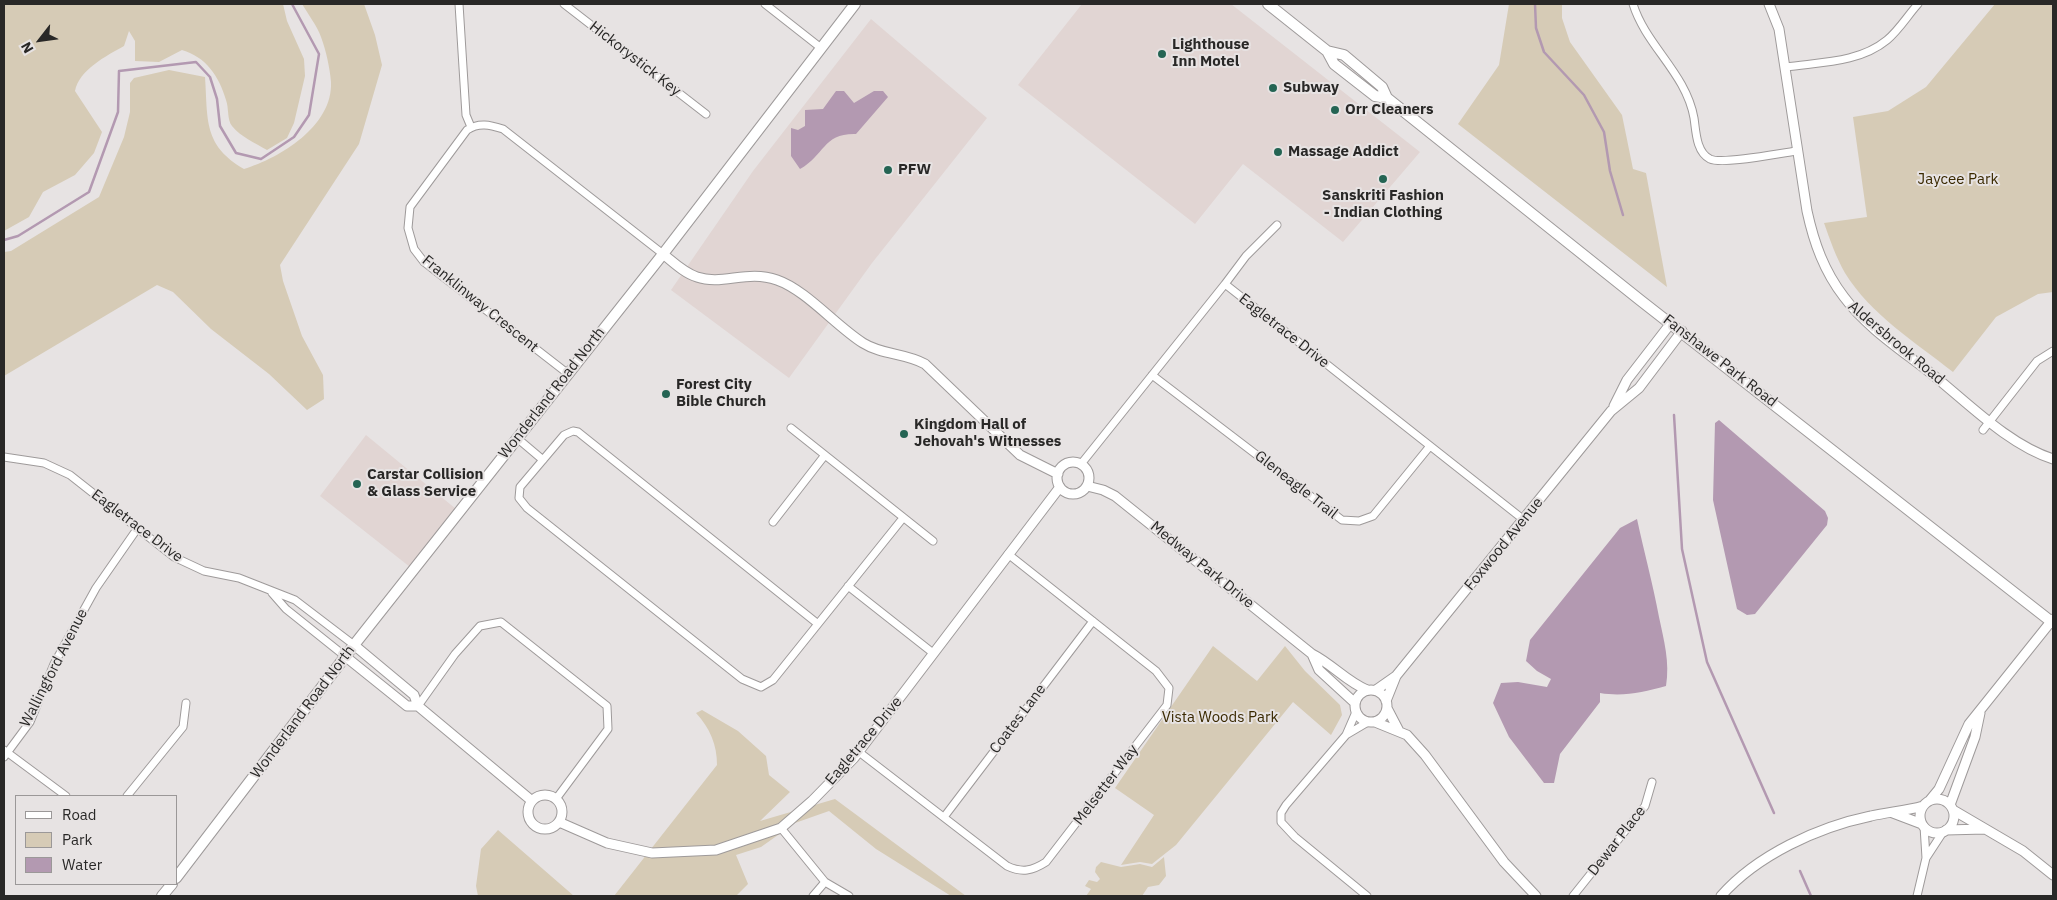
<!DOCTYPE html>
<style>
body{margin:0}
#map{position:relative;width:2057px;height:900px;overflow:hidden;background:#e7e3e3;font-family:"IBM Plex Sans",sans-serif}
canvas{display:block}
.frame{position:absolute;inset:0;border:5px solid #292827;pointer-events:none}
.legend{position:absolute;left:15px;top:795px;width:162px;height:90px;box-sizing:border-box;background:#e7e3e3;border:1px solid #9b9898;margin:0;padding:6px 9px;list-style:none;font-size:15px;color:#292827}
.legend li{display:flex;align-items:center;gap:10px;height:25px}
.legend b{width:25px;border:1px solid #9b9898}
.north{position:absolute;left:15px;top:15px;width:50px;height:50px;-webkit-text-stroke:4px #e7e3e3;paint-order:stroke;rotate:240deg;font-size:14px;font-weight:700;line-height:20px;text-align:center;color:#292827}
.north::after{content:'';display:block;margin:auto;width:18px;height:22px;background:#292827;clip-path:polygon(50% 0,100% 100%,50% 72%,0 100%)}
</style>
<div id="map">
<canvas width="2057" height="900"></canvas>
<div class="frame"></div>
<ul class="legend">
<li><b style="height:6px;background:#fff"></b>Road</li>
<li><b style="height:14px;background:#d6cbb6"></b>Park</li>
<li><b style="height:14px;background:#b399b1"></b>Water</li>
</ul>
<div class="north">N</div>
</div>
<script>
const c = document.querySelector('canvas').getContext('2d');
c.lineJoin = 'round';
function paint(path, color) { c.fillStyle = color; c.fill(path, 'evenodd'); }
function strokePath(path, color, width, dash) { c.strokeStyle = color; c.lineWidth = width; c.lineCap = dash ? 'butt' : 'round'; c.setLineDash(dash || []); c.stroke(path); }
function write(font, color, halo, rows, align = 'center') {
  c.font = font + ' "IBM Plex Sans",sans-serif'; c.lineWidth = 4; c.setLineDash([]); c.textBaseline = 'middle'; c.strokeStyle = halo; c.fillStyle = color; for (const [text, x, y, turn = 0] of rows) {
    c.save(); c.translate(x, y); c.rotate((+turn || 0) * Math.PI / 180); c.textAlign = isNaN(turn) ? turn : align; if (halo) c.strokeText(text, 0, 0); c.fillText(text, 0, 0); c.restore();
  }
}
paint(new Path2D(`
 M1082 4H1231L1420 152 1343 242 1243 164 1195 224 1018 85Z
 M871 19 987 118 872 263 789 378 671 290 753 171Z
 M366 435 456 509 410 567 320 496Z`), '#e1d5d3');
paint(new Path2D(`
 M4 4H283L287 21 304 59 305 76 294 123 287 138 267 150C255 143 241 137 232 126 227 120 229 108 226 100 219 76 206 57 182 50L159 62 135 61V41L129 31 124 46C106 56 79 70 75 91L102 132 94 153 75 175 43 192 29 217 4 231Z
 M302 4H364L375 35 382 65 359 144 280 265 283 281 302 336 323 375 324 399 307 410 269 374 211 329 173 292 157 285 4 376V252L11 251 99 197 124 137 130 112V83L134 78 169 70 205 77C208 120 203 145 244 169 280 158 333 126 331 82 330 69 326 50 321 37 317 26 308 14 302 4Z
 M1509 4H1562V18L1570 42 1622 115 1633 169 1646 173 1667 287 1458 124 1499 65Z
 M1995 4H2053V292L2038 294 1996 317 1953 372C1915 342 1871 315 1845 273 1836 257 1830 240 1824 223L1867 217 1853 117 1888 111 1926 87Z
 M1213 646 1257 681 1285 646 1305 671 1340 705 1342 715 1331 735 1293 702 1176 845 1152 864 1140 862 1121 865 1154 815 1115 788Z
 M702 710 738 731 766 756 769 775 790 792 760 821 835 799 966 896H951L876 849 829 811 795 823 761 847 736 855 748 884 736 896H614L717 765C717 745 710 728 696 713Z
 M498 830 574 896H478L476 886 481 849Z
 M1164 857 1166 876 1159 885 1148 887 1142 896H1086L1091 889 1085 886 1089 880 1097 882 1100 879 1095 872 1096 867 1101 862 1121 867 1140 864 1152 867Z`), '#d6cbb6');
paint(new Path2D(`
 M836 91H844L854 103 874 91H883L888 97 856 134C823 133 825 155 800 169L791 156V128L798 130 805 126V110L823 109Z
 M1719 420 1825 511 1828 518 1827 525 1755 614 1747 615 1737 609 1713 500 1715 423Z
 M1637 519C1644 552 1653 584 1659 617 1664 641 1670 662 1666 686 1643 692 1624 697 1600 693V702L1560 754 1554 783H1544L1509 737 1493 703 1501 683 1518 682 1547 687 1551 679 1537 671 1526 661 1530 640 1620 528Z`), '#b399b1');
strokePath(new Path2D(`
 M1535 4 1536 28 1544 52 1584 95 1604 132 1610 171 1623 215
 M4 240 18 236 89 192 118 112 119 71 196 62 210 77 217 99 220 126 236 153 261 159 294 137 309 115 319 54 292 4
 M1674 415 1682 549 1707 662 1774 813
 M1800 871 1811 896`), '#b399b1', 2.5);
const minor = new Path2D(`
 M459 4 466 115 471 127
 M564 4 706 114
 M765 4 821 48
 M1633 4C1646 46 1686 73 1694 118 1696 131 1696 152 1710 159 1723 165 1780 153 1797 151
 M1786 67C1820 62 1859 63 1887 40 1899 30 1908 15 1918 4
 M1225 284 1246 256 1277 225
 M567 373 424 262 414 249 408 228 410 207 467 130C479 122 490 125 503 129L663 254
 M1152 375 1342 520 1359 521 1373 516 1430 446
 M791 428 933 541
 M1983 430 2037 361 2053 351
 M517 438 543 460
 M4 457 44 463 70 475 174 557 204 571 239 578 295 600 354 645
 M1081 464 1225 284 1524 520
 M773 522 825 455
 M848 586 933 653
 M272 593 286 609 346 657
 M818 624 578 432 573 431 564 435 520 487 519 498 527 508 742 679 761 687 773 680 903 518
 M418 706 455 654 480 626 501 622 607 706 608 729 556 799
 M1356 712 1346 735 1286 805 1281 813V822L1295 837 1367 896
 M1346 735 1368 722
 M4 750 66 796
 M859 752 1007 866C1022 873 1032 871 1046 862L1167 705 1169 688 1156 671 1008 554
 M4 757 30 722 54 664 96 588 137 529
 M127 796 183 727 186 703
 M944 817 1093 621
 M781 828 825 882 849 896
 M1926 858 1943 832
 M813 896 825 882
 M1573 896 1645 806 1652 782
 M1917 896 1926 858 1924 826`);
const tertiary = new Path2D(`
 M1769 4 1779 29 1807 211C1814 243 1824 271 1844 297 1867 328 1903 351 1933 375 1969 404 2009 445 2053 459
 M663 254C673 262 684 273 697 277 723 286 747 269 777 280 806 290 836 326 863 343 882 355 905 353 925 364L1020 455 1058 474
 M1614 406 1627 380 1671 323
 M1057 478a16 16 0 1 1 32 0a16 16 0 1 1-32 0Z
 M1087 486 1103 490 1115 496 1312 654C1332 664 1347 682 1367 690
 M354 645 414 695 418 706 532 801
 M1312 654 1319 670 1355 703
 M346 657 407 706H418
 M1355 706a16 16 0 1 1 32 0a16 16 0 1 1-32 0Z
 M1376 690 1396 676 1611 411 1639 388 1682 331
 M1386 701 1396 676
 M1387 708 1399 731
 M1375 722 1407 735 1425 755 1504 862 1536 896
 M528 812a17 17 0 1 1 34 0a17 17 0 1 1-34 0Z
 M1920 816a17 17 0 1 1 34 0a17 17 0 1 1-34 0Z
 M1930 800 1939 789 1969 724 2053 619
 M1950 805 1975 737 1980 713
 M1953 810 2023 851 2053 875
 M1893 813 1922 824
 M559 822 607 843 652 853 716 850 781 828 812 801 854 758 1060 487
 M1946 830 1985 829
 M1721 896C1757 855 1818 827 1871 816 1888 812 1906 811 1923 806`);
const secondary = new Path2D(`
 M1268 4 1327 51 1344 55 1382 87 1387 98 1640 300 2053 623
 M1327 51 1334 64 1375 96 1387 98`);
const primary = new Path2D(`
 M176 878 354 645 663 254 855 4
 M162 896 172 884`);
strokePath(minor, '#9e9a9a', 9);
strokePath(tertiary, '#9e9a9a', 11);
strokePath(secondary, '#9e9a9a', 12);
strokePath(primary, '#9e9a9a', 12);
strokePath(minor, '#fff', 7);
strokePath(tertiary, '#fff', 9);
strokePath(secondary, '#fff', 10);
strokePath(primary, '#fff', 10);
for (const [x, y, r, color] of [
 [1162,54,5,"#246453"],
 [1273,88,5,"#246453"],
 [1335,110,5,"#246453"],
 [1278,152,5,"#246453"],
 [888,170,5,"#246453"],
 [1383,179,5,"#246453"],
 [666,394,5,"#246453"],
 [904,434,5,"#246453"],
 [357,484,5,"#246453"]
]) { const dot = new Path2D(); dot.arc(x, y, r, 0, 2 * Math.PI); c.fillStyle = color; c.fill(dot); strokePath(dot, '#e7e3e3', 2); }
write('bold 15px', '#292827', '#e7e3e3', [
 ["Lighthouse",1172,45],
 ["Inn Motel",1172,62],
 ["Subway",1283,88],
 ["Orr Cleaners",1345,110],
 ["Massage Addict",1288,152],
 ["PFW",898,170],
 ["Sanskriti Fashion",1383,196,"center"],
 ["- Indian Clothing",1383,213,"center"],
 ["Forest City",676,385],
 ["Bible Church",676,402],
 ["Kingdom Hall of",914,425],
 ["Jehovah's Witnesses",914,442],
 ["Carstar Collision",367,475],
 ["& Glass Service",367,492]
], 'left');
write('15px', '#292827', '#e7e3e3', [
 ["Hickorystick Key",635,59,38],
 ["Franklinway Crescent",480,304,39],
 ["Eagletrace Drive",1284,331,38],
 ["Aldersbrook Road",1896,343,40],
 ["Fanshawe Park Road",1720,361,38],
 ["Wonderland Road North",552,393,-52],
 ["Gleneagle Trail",1296,485,38],
 ["Eagletrace Drive",137,526,37],
 ["Foxwood Avenue",1504,544,-51],
 ["Medway Park Drive",1202,565,39],
 ["Wallingford Avenue",54,668,-63],
 ["Wonderland Road North",303,712,-53],
 ["Coates Lane",1018,719,-53],
 ["Eagletrace Drive",864,741,-50],
 ["Melsetter Way",1106,785,-53],
 ["Dewar Place",1617,841,-52]
]);
write('15px', '#3a2900', '#e7e3e3', [
 ["Jaycee Park",1958,180],
 ["Vista Woods Park",1220,718]
]);
</script>
